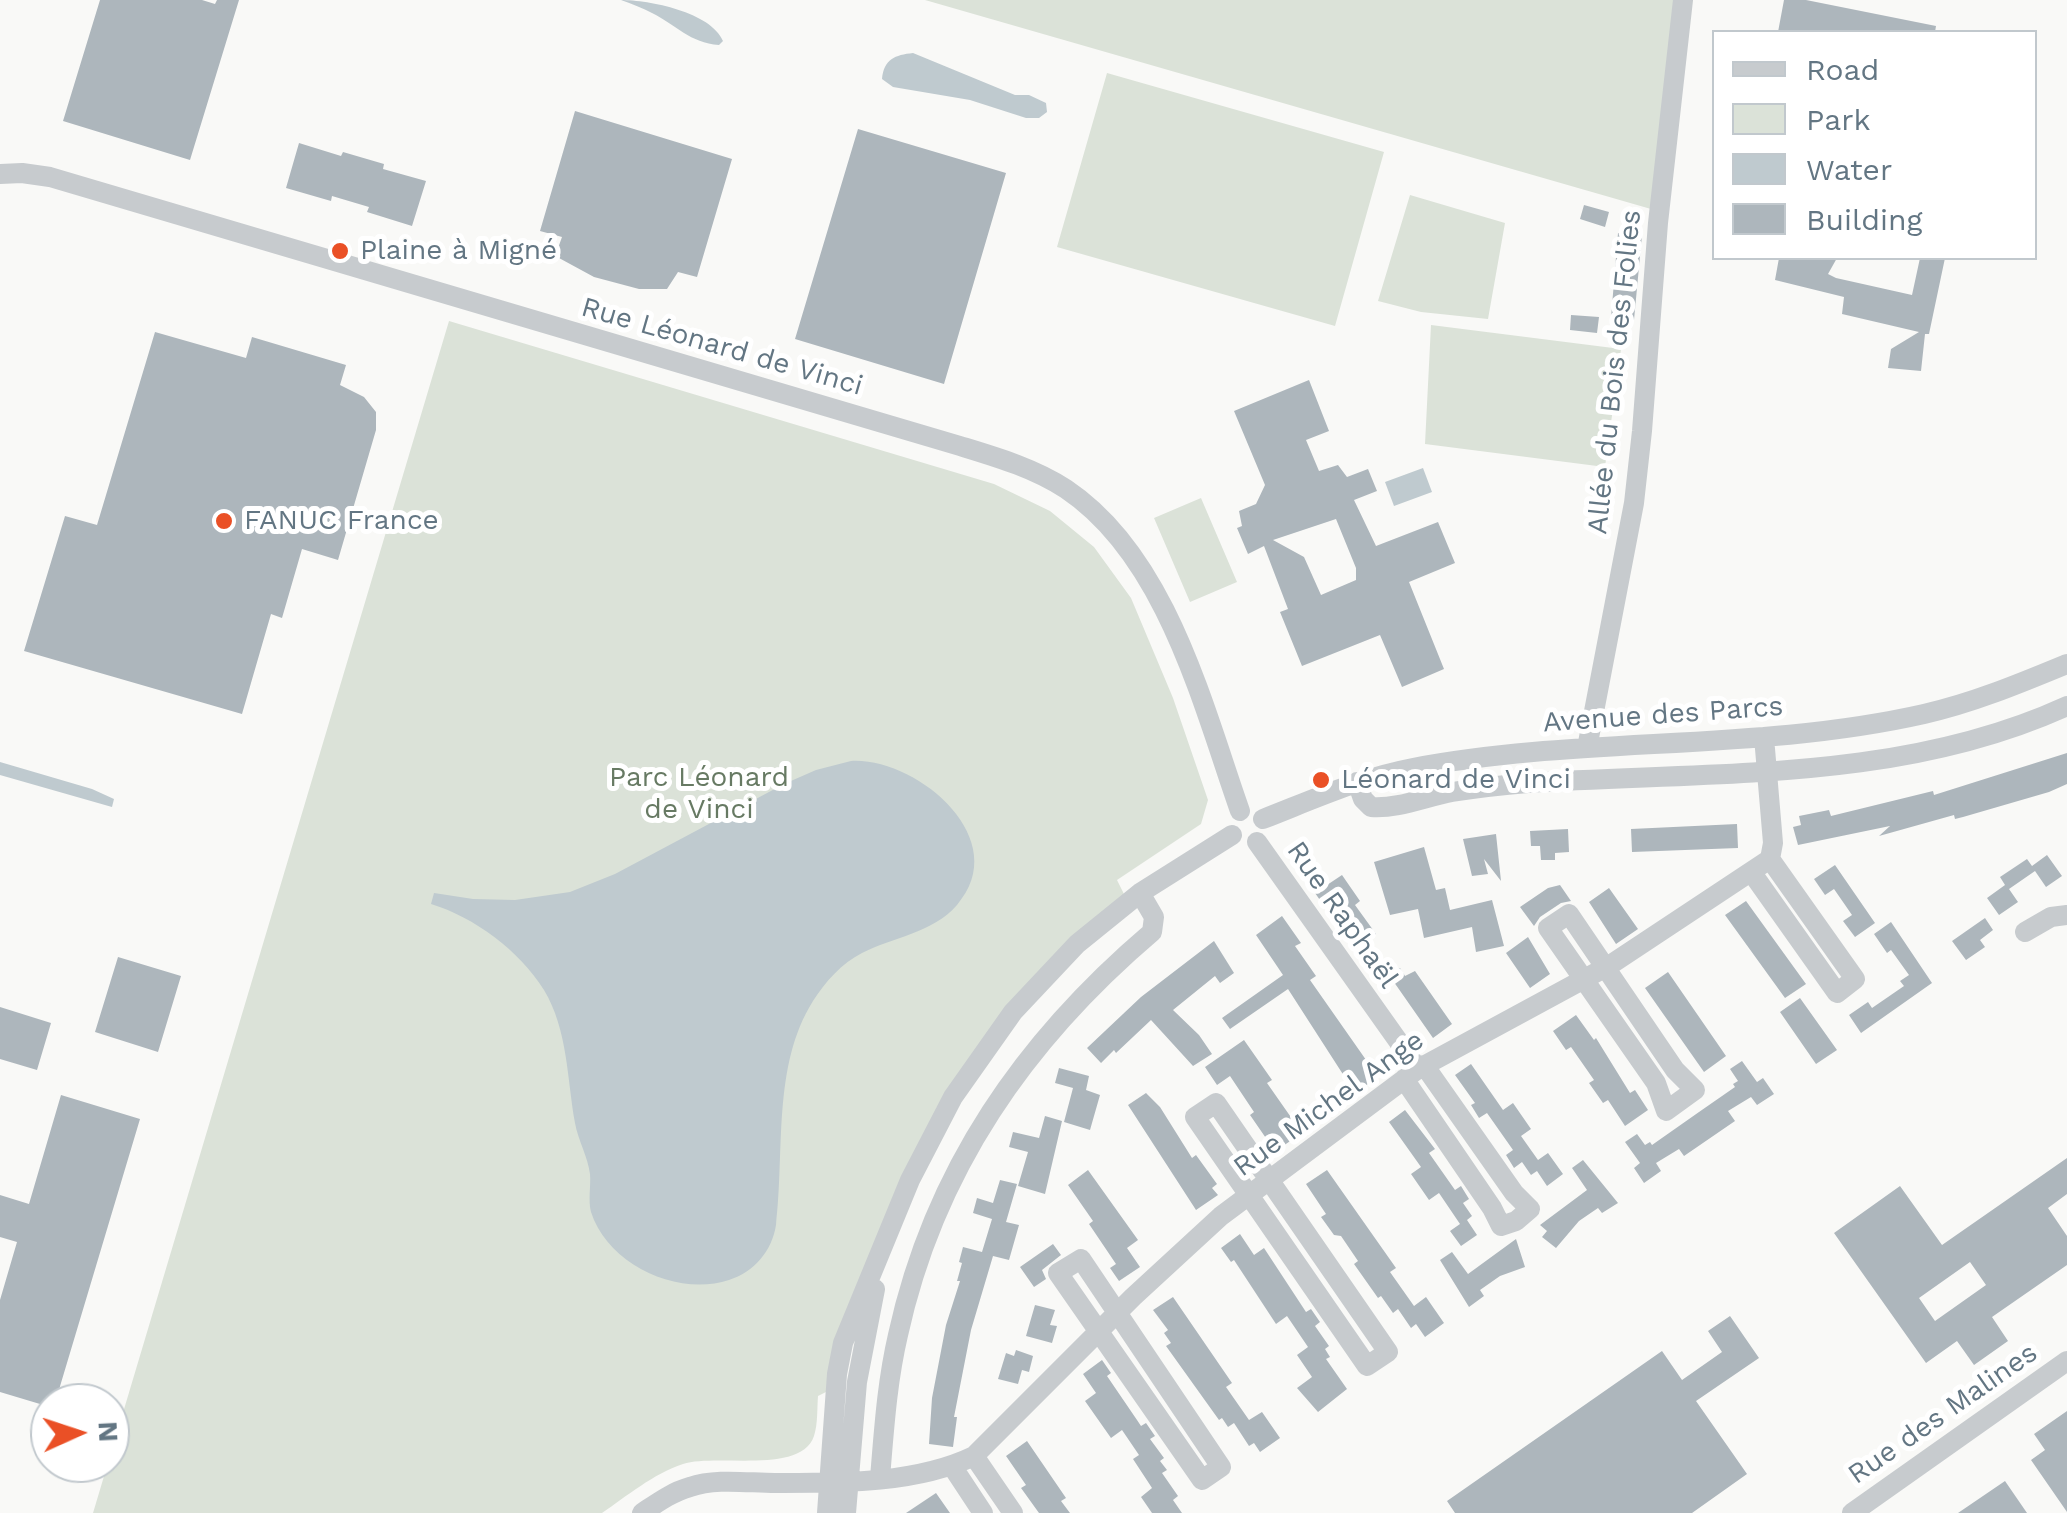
<!DOCTYPE html>
<meta charset="utf-8">
<style>
body{margin:0}
#map{position:relative;width:2067px;height:1513px;overflow:hidden;background:#f9f9f7;font-family:"Work Sans",sans-serif}
canvas{display:block}
.legend{position:absolute;left:1712px;top:30px;width:325px;height:230px;box-sizing:border-box;background:#fff;border:2px solid #c1c8cd;margin:0;padding:12px 18px;list-style:none;font-size:30px;color:#637683}
.legend li{display:flex;align-items:center;gap:20px;height:50px}
.legend b{width:50px;border:2px solid #c1c8cd}
.north{position:absolute;left:30px;top:1383px;width:100px;height:100px;box-sizing:border-box;background:#fff;border:2px solid #c1c8cd;border-radius:50%;rotate:87deg;font-size:28px;font-weight:700;line-height:40px;text-align:center;color:#637683}
.north::after{content:'';display:block;margin:auto;width:35px;height:45px;background:#ea5026;clip-path:polygon(50% 0,100% 100%,50% 72%,0 100%)}
</style>
<div id="map">
<canvas width="2067" height="1513"></canvas>
<ul class="legend">
<li><b style="height:12px;background:#c7cbce"></b>Road</li>
<li><b style="height:28px;background:#dbe2d8"></b>Park</li>
<li><b style="height:28px;background:#bfcacf"></b>Water</li>
<li><b style="height:28px;background:#adb6bc"></b>Building</li>
</ul>
<div class="north">N</div>
</div>
<script>
const c = document.querySelector('canvas').getContext('2d');
c.lineJoin = 'round';
function paint(path, color) { c.fillStyle = color; c.fill(path, 'evenodd'); }
function strokePath(path, color, width, dash) { c.strokeStyle = color; c.lineWidth = width; c.lineCap = dash ? 'butt' : 'round'; c.setLineDash(dash || []); c.stroke(path); }
function write(font, color, halo, rows, align = 'center') {
  c.font = font + ' "Work Sans",sans-serif'; c.lineWidth = 10; c.setLineDash([]); c.textBaseline = 'middle'; c.strokeStyle = halo; c.fillStyle = color; for (const [text, x, y, turn = 0] of rows) {
    c.save(); c.translate(x, y); c.rotate((+turn || 0) * Math.PI / 180); c.textAlign = isNaN(turn) ? turn : align; if (halo) c.strokeText(text, 0, 0); c.fillText(text, 0, 0); c.restore();
  }
}
paint(new Path2D(`
 M925 0H1674L1651 209Z
 M1107 73 1384 152 1335 326 1057 247Z
 M1410 195 1505 223 1488 319 1421 312 1378 301Z
 M449 321 994 484 1050 511 1094 547 1131 598 1173 698 1208 800 1201 824 1117 880 1124 894 937 1107 828 1391 818 1396C817 1408 818 1424 814 1436 801 1475 716 1453 683 1464 653 1474 627 1496 602 1513H93Z
 M1431 325 1621 349 1605 467 1425 444Z
 M1201 498 1237 582 1190 602 1154 518Z`), '#dbe2d8');
paint(new Path2D(`
 M621 0C649 0 711 12 723 41L719 45C690 43 676 25 652 13 643 8 632 4 621 0Z
 M913 53 1015 95H1029L1046 103 1047 112 1039 118H1026L970 100 893 87 882 79C884 59 895 55 913 53Z
 M1423 468 1432 492 1394 506 1385 482Z
 M851 761C916 757 1015 839 957 905 933 933 893 937 862 953 842 963 825 982 813 1001 772 1066 785 1152 776 1225 772 1251 754 1272 729 1280 678 1297 608 1265 591 1212 588 1200 591 1186 590 1174 588 1157 578 1140 575 1123 567 1079 568 1030 544 990 520 951 474 917 431 904L434 893 473 899 515 900 570 892 615 874 784 784 816 770Z
 M0 762 92 789 114 799 112 807 0 775Z`), '#bfcacf');
paint(new Path2D(`
 M100 0H202L215 4 217 0H239L190 160 63 121Z
 M1784 0H1806L1936 26 1935 32H1778Z
 M575 111 732 159 697 277 678 272 667 289H639L594 277 559 258 557 251 562 237 540 231Z
 M858 129 1006 173 944 384 795 339Z
 M299 143 341 156 343 152 384 164 383 169 426 181 412 226 367 212 369 207 332 196 331 201 286 188Z
 M1584 205 1609 212 1605 227 1580 219Z
 M1618 233 1642 235 1634 320 1611 318Z
 M1779 258H1837L1828 274 1836 278 1912 295 1920 258H1945L1929 334H1925L1921 371 1888 368 1891 349 1919 332 1842 314 1844 297 1775 280Z
 M1571 315 1599 317 1597 333 1570 330Z
 M155 332 246 358 252 337 346 365 340 385 364 397 376 412V430L338 560 302 549 282 618 271 614 242 714 24 651 65 516 97 525Z
 M1309 380 1329 431 1306 440 1319 471 1338 465 1347 477 1368 469 1377 491 1354 500 1376 546 1438 522 1455 563 1409 582 1444 669 1402 687 1380 635 1302 666 1280 612 1288 609 1264 546 1248 554 1237 528 1242 526 1239 511 1256 504 1265 485 1234 411ZM1336 519 1356 568V580L1321 595 1304 557 1273 540Z
 M2067 753V784L2049 792 1963 817 1955 819 1954 815 1879 836 1890 826 1798 845 1793 827 1801 825 1799 816 1829 810 1831 816 1933 791 1934 795Z
 M1737 824 1738 848 1632 852 1631 829Z
 M1568 829 1569 852 1555 853V860H1541L1540 846H1531L1530 831Z
 M1496 834 1501 881 1484 859 1488 874 1472 876 1463 839Z
 M1424 847 1436 890 1445 888 1450 910 1492 900 1504 946 1476 952 1472 927 1424 938 1418 909 1390 915 1374 862Z
 M2047 855 2062 876 2046 887 2035 871 2009 889 2018 902 1999 915 1987 898 2005 885 2000 877 2027 859 2032 866Z
 M1835 865 1875 923 1855 937 1843 921 1852 915 1834 889 1825 895 1814 879Z
 M1342 875 1360 901 1355 905 1376 934 1360 946 1339 916 1334 920 1315 893Z
 M1560 885 1571 901 1561 903 1540 917 1534 926 1520 907 1548 888Z
 M1609 888 1638 929 1616 944 1589 902Z
 M1746 901 1806 984 1785 998 1725 915Z
 M1282 916 1301 943 1295 946 1316 976 1310 980 1378 1077 1355 1093 1288 989 1230 1029 1222 1018 1283 975 1256 935Z
 M1985 918 1993 930 1980 940 1985 947 1966 960 1952 941Z
 M1891 922 1932 983 1861 1033 1849 1015 1868 1002 1872 1008 1904 986 1900 981 1909 975 1891 950 1887 953 1874 934Z
 M1528 937 1550 974 1530 988 1506 953Z
 M1214 941 1234 973 1220 983 1215 976 1173 1010 1199 1035 1212 1054 1193 1066 1151 1020 1116 1053 1114 1050 1101 1063 1087 1048 1141 997Z
 M118 957 181 976 158 1052 95 1032Z
 M1400 968 1405 976 1415 971 1452 1024 1433 1038 1389 975Z
 M1668 972 1726 1056 1704 1072 1645 988Z
 M1800 998 1837 1050 1816 1064 1780 1012Z
 M0 1007 51 1023 37 1070 0 1059Z
 M1576 1015 1594 1040 1596 1038 1630 1093 1635 1090 1648 1110 1625 1126 1608 1100 1603 1103 1589 1083 1594 1080 1571 1047 1566 1050 1553 1031Z
 M1244 1040 1272 1080 1267 1083 1302 1133 1280 1148 1275 1141 1270 1144 1250 1115 1254 1112 1230 1076 1217 1085 1205 1067Z
 M1742 1061 1757 1082 1763 1078 1774 1094 1757 1105 1751 1097 1728 1111 1735 1121 1684 1156 1679 1149 1656 1163 1661 1171 1644 1183 1634 1168 1640 1163 1625 1142 1637 1134 1645 1145 1650 1142 1652 1145 1699 1112 1735 1087 1733 1084 1738 1081 1730 1069Z
 M1471 1064 1503 1110 1513 1103 1531 1129 1521 1136 1538 1160 1548 1153 1563 1174 1547 1186 1537 1171 1531 1175 1522 1162 1514 1168 1506 1155 1513 1150 1487 1113 1479 1118 1471 1105 1475 1103 1455 1075Z
 M1059 1068 1089 1076 1086 1090 1100 1095 1090 1130 1064 1122 1073 1088 1055 1083Z
 M1146 1093 1160 1107 1192 1158 1196 1155 1217 1184 1212 1188 1218 1195 1196 1210 1128 1105Z
 M61 1095 140 1119 55 1403H50V1407L0 1392V1300L17 1242 0 1237V1195L29 1204Z
 M1405 1110 1435 1149 1429 1153 1455 1190 1461 1186 1469 1199 1463 1203 1472 1216 1467 1220 1477 1235 1461 1246 1450 1231 1460 1224 1439 1193 1429 1200 1411 1174 1421 1167 1389 1122Z
 M1045 1116 1062 1121 1045 1194 1018 1186 1028 1152 1009 1147 1013 1132 1039 1138Z
 M2067 1158V1194L2048 1208 2067 1236V1265L1992 1317 2008 1341 1974 1365 1957 1341 1926 1363 1834 1233 1900 1186 1942 1245ZM1970 1262 1986 1285 1935 1321 1919 1298Z
 M1583 1160 1618 1203 1602 1213 1598 1208 1579 1221 1556 1248 1542 1237 1547 1231 1540 1225 1587 1190 1572 1168Z
 M1088 1170 1138 1240 1127 1248 1140 1267 1119 1281 1110 1268 1116 1264 1089 1224 1093 1221 1068 1185Z
 M1327 1170 1396 1268 1390 1272 1414 1306 1426 1297 1444 1323 1425 1337 1416 1324 1411 1328 1398 1309 1393 1313 1381 1296 1378 1298 1354 1264 1358 1261 1341 1236 1334 1235 1321 1217 1326 1214 1306 1184Z
 M1000 1180 1017 1184 1006 1222 1019 1225 1009 1260 993 1256 971 1330 954 1417H957L953 1447 929 1444 932 1398 946 1325 960 1281H957L962 1263 959 1262 963 1247 982 1252 992 1219 973 1213 977 1198 993 1203Z
 M1240 1234 1254 1255 1264 1248 1306 1312 1311 1309 1320 1322 1315 1326 1329 1346 1325 1349 1330 1357 1326 1359 1347 1389 1318 1412 1297 1388 1312 1377 1297 1355 1308 1347 1287 1316 1276 1324 1234 1260 1231 1262 1221 1248Z
 M1516 1239 1525 1267 1500 1276 1480 1290 1484 1296 1469 1307 1440 1260 1452 1252 1468 1274Z
 M1053 1244 1061 1255 1042 1270 1046 1279 1034 1287 1020 1267Z
 M1173 1297 1232 1383 1226 1387 1249 1420 1262 1412 1280 1438 1260 1452 1254 1443 1249 1446 1234 1423 1228 1427 1222 1418 1219 1420 1166 1346 1171 1343 1164 1333 1168 1330 1153 1310Z
 M1035 1305 1055 1310 1050 1325 1057 1326 1052 1343 1026 1336Z
 M1730 1316 1759 1358 1696 1401 1747 1474 1692 1513H1455L1447 1501 1662 1351 1682 1380 1722 1352 1708 1331Z
 M1016 1350 1033 1356 1029 1372 1022 1370 1018 1384 998 1379 1006 1353 1014 1356Z
 M1102 1360 1111 1373 1107 1376 1137 1420 1141 1426 1146 1423 1155 1436 1150 1439 1164 1458 1160 1461 1167 1470 1162 1473 1178 1496 1173 1500 1182 1513H1152L1141 1497 1152 1488 1133 1459 1139 1455 1122 1430 1111 1438 1085 1401 1096 1393 1083 1374Z
 M2067 1411V1512L2031 1460 2045 1450 2034 1434Z
 M1027 1441 1066 1498 1061 1501 1070 1513H1039L1021 1488 1026 1485 1006 1456Z
 M2005 1481 2027 1513H1958Z
 M936 1493 950 1513H906Z`), '#adb6bc');
strokePath(new Path2D(`
 M0 174 22 173 50 177 960 446C996 457 1034 468 1066 489 1166 556 1202 703 1240 811
 M1587 748 1634 503 1642 431 1658 223 1683 0
 M1357 782 1363 799 1371 807C1398 809 1425 797 1452 792 1477 788 1503 785 1528 783 1708 771 1899 783 2067 706
 M1263 819C1312 800 1360 778 1413 768 1582 736 1756 752 1924 714 1973 703 2021 683 2067 664
 M1257 842 1418 1069
 M1752 873 1837 993 1855 979 1770 859
 M1569 914 1675 1070 1695 1090 1666 1111 1656 1083 1548 928Z
 M2025 932 2051 917 2067 915
 M1404 1079 1492 1208 1501 1226 1516 1221 1530 1209 1514 1193 1424 1065
 M1216 1103 1388 1352 1367 1366 1195 1117Z
 M1081 1259 1221 1467 1202 1480 1058 1273Z
 M974 1456 1013 1513
 M952 1466 983 1513
 M880 1478C884 1430 887 1382 898 1335 934 1170 1025 1040 1152 932L1154 917 1140 893
 M642 1513C657 1503 672 1492 690 1487 716 1478 748 1483 775 1483 839 1483 916 1484 974 1456L1133 1297 1221 1216 1296 1160 1418 1069 1610 965 1770 859 1773 843 1764 737
 M827 1513 837 1374 843 1343 910 1180 953 1097 1013 1012 1077 944 1140 893 1232 835
 M846 1513 857 1382 875 1289
 M1852 1513 2067 1361`), '#c7cbce', 20);
for (const [x, y, r, color] of [
 [340,251,10,"#ea5026"],
 [224,521,10,"#ea5026"],
 [1321,780,10,"#ea5026"]
]) { const dot = new Path2D(); dot.arc(x, y, r, 0, 2 * Math.PI); c.fillStyle = color; c.fill(dot); strokePath(dot, '#fff', 4); }
write('28px', '#637683', '#fff', [
 ["Plaine à Migné",360,251],
 ["FANUC France",244,521],
 ["Léonard de Vinci",1341,780]
], 'left');
write('28px', '#637683', '#fff', [
 ["Rue Léonard de Vinci",722,347,16],
 ["Allée du Bois des Folies",1615,372,-84],
 ["Avenue des Parcs",1663,715,-4],
 ["Rue Raphaël",1342,915,55],
 ["Rue Michel Ange",1329,1104,-36],
 ["Rue des Malines",1943,1414,-35]
]);
write('28px', '#677a63', '#fff', [
 ["Parc Léonard",699,778],
 ["de Vinci",699,810]
]);
</script>
